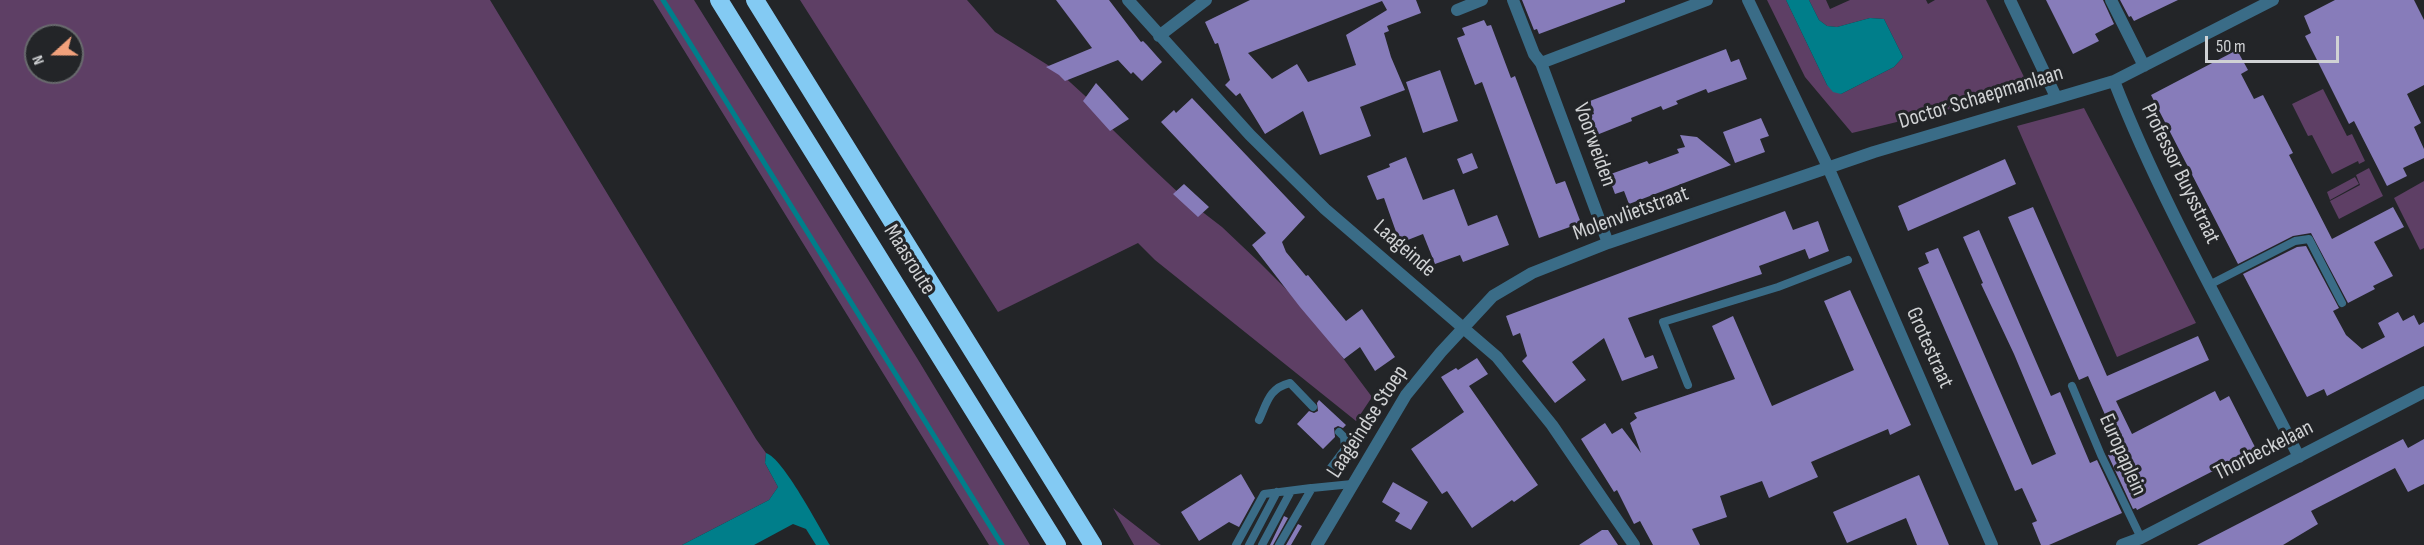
<!DOCTYPE html>
<style>
body{margin:0}
#map{position:relative;width:2424px;height:545px;overflow:hidden;background:#232528;font-family:"Sofia Sans Condensed",sans-serif}
canvas{display:block}
.north{position:absolute;left:24px;top:24px;width:60px;height:60px;box-sizing:border-box;background:#232528;border:2px solid #686a6d;border-radius:50%;rotate:249deg;font-size:16px;font-weight:700;line-height:24px;text-align:center;color:#d0d2d4}
.north::after{content:'';display:block;margin:auto;width:21px;height:27px;background:#f1a17c;clip-path:polygon(50% 0,100% 100%,50% 72%,0 100%)}
.scale{position:absolute;left:2205px;top:36px;width:134px;height:27px;box-sizing:border-box;border:3px solid #d0d2d4;border-top:0;padding-left:8px;font-size:18px;line-height:21px;white-space:nowrap;color:#d0d2d4;-webkit-text-stroke:4px #232528;paint-order:stroke}
</style>
<div id="map">
<canvas width="2424" height="545"></canvas>
<div class="north">N</div>
<div class="scale">50 m</div>
</div>
<script>
const c = document.querySelector('canvas').getContext('2d');
c.lineJoin = 'round';
function paint(path, color) { c.fillStyle = color; c.fill(path, 'evenodd'); }
function strokePath(path, color, width, dash) { c.strokeStyle = color; c.lineWidth = width; c.lineCap = dash ? 'butt' : 'round'; c.setLineDash(dash || []); c.stroke(path); }
function write(font, color, halo, rows, align = 'center') {
  c.font = font + ' "Sofia Sans Condensed",sans-serif'; c.lineWidth = 6; c.setLineDash([]); c.textBaseline = 'middle'; c.strokeStyle = halo; c.fillStyle = color; for (const [text, x, y, turn = 0] of rows) {
    c.save(); c.translate(x, y); c.rotate((+turn || 0) * Math.PI / 180); c.textAlign = isNaN(turn) ? turn : align; if (halo) c.strokeText(text, 0, 0); c.fillText(text, 0, 0); c.restore();
  }
}
paint(new Path2D(`
 M0 0H490L756 439 766 453 765 463 778 487 769 500 682 545H0ZM36 36H72V72H36Z
 M653 0H694L917 358 1030 545H989Z
 M800 0H967L995 32 1059 72 1095 105 1112 129 1151 167 1183 197 1222 227 1260 263 1307 310 1372 397 1356 421 1155 260 1138 243 998 312Z
 M1767 0H1786L1827 85 1841 94 1894 67 1903 57 1884 19 1870 18 1837 27 1827 26 1819 20 1809 0H1826L1830 9 1850 0H1926L1928 4 1935 0H1986L2027 83 2023 91 1852 133 1805 77Z
 M2323 89 2347 136 2352 134 2365 161 2359 164 2358 161 2332 174 2312 135 2308 136 2292 104Z
 M2084 108 2196 323 2117 357 2017 126Z
 M2369 168 2383 196 2339 219 2330 201 2360 185 2356 175Z
 M2355 177 2359 184 2330 200 2327 192Z
 M2424 181V248L2420 250 2394 198Z
 M1113 508 1158 543 1161 545H1134Z`), '#5e3f65');
paint(new Path2D(`
 M1786 0H1809L1819 20 1827 26 1837 27 1870 18 1884 19 1903 57 1894 67 1841 94 1833 92 1827 85Z
 M766 453C783 458 819 527 830 545H816L806 529 793 524 754 545H682L769 500 778 487 765 463Z`), '#007e8a');
strokePath(new Path2D(`
 M663 0 1002 545`), '#007e8a', 5);
paint(new Path2D(`
 M1056 0H1109L1141 42 1143 41 1147 45 1162 62 1142 81 1133 72 1131 74 1118 60 1065 81 1059 75 1046 67 1092 48Z
 M1250 0H1416L1421 13 1387 26 1389 31 1384 33 1391 57 1405 90 1360 107 1371 136 1320 155 1303 111 1265 134 1240 93 1236 96 1225 85 1230 80 1218 43 1215 44 1205 22ZM1382 1 1387 10 1346 35 1356 65 1308 82 1297 64 1272 79 1248 53Z
 M1522 0H1625V2L1539 34 1537 29 1534 30Z
 M2046 0H2103L2114 24 2095 34 2099 41 2073 54Z
 M2120 0H2178L2134 21 2131 16 2129 17Z
 M2335 0H2414L2424 20V85L2407 94 2421 123 2414 127 2424 149V158L2403 168 2407 176 2387 186 2354 121 2349 124 2305 36 2311 33 2304 16Z
 M1484 20 1487 26 1491 25 1511 78 1515 76 1556 184 1565 181 1581 223 1539 238 1482 82 1475 85 1457 38 1465 35 1462 28Z
 M1726 49 1731 62 1739 59 1747 79 1708 93 1706 89 1676 101 1678 104 1663 110 1661 106 1631 118 1632 121 1594 136 1586 117 1594 114 1590 101Z
 M2237 50 2248 70 2241 74 2254 99 2263 95 2293 153 2289 155 2332 239 2393 207 2404 227 2374 242 2393 276 2373 286 2375 289 2348 303 2311 233 2293 236 2238 264 2151 95Z
 M1440 70 1458 121 1423 133 1406 82Z
 M1096 83 1129 119 1110 131 1083 101Z
 M1192 98 1305 217 1282 242 1286 252 1306 276 1308 275 1346 321 1362 309 1395 357 1375 371 1360 347 1344 359 1300 307 1252 245 1266 233 1161 122 1174 110 1176 113Z
 M1761 118 1769 136 1760 139 1765 152 1735 163 1723 132Z
 M1680 135 1697 137 1731 165 1629 204 1624 191 1615 194 1608 175 1647 161 1649 164 1679 153 1677 149 1685 147Z
 M1472 153 1478 168 1463 174 1457 159Z
 M1406 157 1423 200 1454 189 1468 226 1497 215 1509 245 1463 262 1460 255 1435 264 1423 234 1400 243 1384 198 1377 200 1367 176 1390 167 1389 164Z
 M2005 159 2016 184 1908 231 1898 206Z
 M1184 184 1209 207 1198 217 1173 194Z
 M2033 207 2107 376 2198 336 2209 360 2116 401 2132 434 2215 391 2220 401 2229 396 2256 449 2137 510 2136 508 2133 509 2108 455 2120 449 2088 376 2079 380 2008 217Z
 M1785 211 1793 230 1818 221 1829 251 1809 259 1805 249 1759 266 1762 274 1628 318 1645 358 1653 355 1658 368 1622 381 1604 338 1572 362 1586 380 1555 403 1522 361 1527 356 1520 333 1513 336 1506 316Z
 M1979 230 2051 396 2060 392 2090 463 2097 460 2122 513 2049 545H2041L2032 523 2037 521 2022 488 2015 491 1918 268 1929 263 1925 253 1938 248 2032 465 2056 454 2014 354 1981 284 1983 283 1963 237Z
 M2306 246 2339 308 2333 311 2346 335 2362 349 2385 337 2378 323 2398 312 2403 321 2414 315 2419 325 2424 322V346L2327 396 2324 389 2307 397 2243 274 2297 247Z
 M1850 290 1911 425 1890 435 1888 429 1811 462 1818 477 1769 498 1762 481 1720 496 1727 517 1692 529 1700 545H1653L1640 521 1634 524 1617 490 1614 492 1581 439 1605 423 1612 434 1622 428 1641 453 1630 423 1637 418 1634 413 1735 379 1712 326 1733 316 1772 406 1854 370 1824 301Z
 M1477 358 1488 374 1469 386 1538 485 1514 502 1512 500 1472 528 1447 491 1442 494 1411 449 1464 412 1441 377 1456 368 1458 370Z
 M1319 400 1346 425 1343 428 1338 426 1334 428 1335 437 1323 449 1297 424 1309 411 1314 413 1318 411 1317 403Z
 M2403 439 2408 448 2424 439V484L2408 492 2395 468 2311 511 2318 524 2283 545H2197Z
 M1241 474 1255 498 1239 527 1229 522 1199 541 1181 512Z
 M1919 475 1949 545H1917L1906 518 1847 543 1833 512Z
 M1393 482 1428 502 1411 530 1395 521 1400 513 1382 502Z
 M1284 516 1288 518 1273 545H1270Z
 M1298 524 1302 526 1291 545H1286Z
 M1602 530H1608L1618 545H1579Z`), '#877cba');
strokePath(new Path2D(`
 M2211 284 2295 241 2309 239 2342 303
 M1688 385 1663 322 1778 287 1848 260
 M2072 386 2101 455 2141 538
 M1259 420C1267 403 1269 388 1290 383L1313 407
 M1330 469 1345 449 1344 437 1339 432
 M1236 545 1264 494 1311 488
 M1249 545 1277 492
 M1262 545 1291 491
 M1279 545 1312 488 1352 484`), '#3a6c87', 8);
strokePath(new Path2D(`
 M1128 0 1250 135 1325 209 1497 357 1552 425 1634 545
 M1513 0 1534 54 1541 63
 M1748 0 1828 167 1992 545
 M2010 0 2056 97
 M2111 0 2144 66
 M1457 10 1482 0
 M1159 36 1206 0
 M2114 81C2164 209 2237 334 2299 457
 M1608 243 1541 63 1707 0
 M1317 545 1406 395 1441 352 1493 296 1532 273 1608 243 1874 152 2114 81 2273 0
 M2122 545 2141 538 2424 392`), '#3a6c87', 12);
strokePath(new Path2D(`
 M719 0 1057 545
 M755 0 1093 545`), '#83caf3', 18);
write('22px', '#d0d2d4', '#232528', [
 ["Doctor Schaepmanlaan",1981,98,-17],
 ["Voorweiden",1594,145,70],
 ["Professor Buysstraat",2180,174,64],
 ["Molenvlietstraat",1631,214,-20],
 ["Laageinde",1404,249,41],
 ["Maasroute",909,260,58],
 ["Grotestraat",1929,348,66],
 ["Laageindse Stoep",1368,422,-57],
 ["Thorbeckelaan",2264,451,-27],
 ["Europaplein",2122,455,66]
]);
</script>
